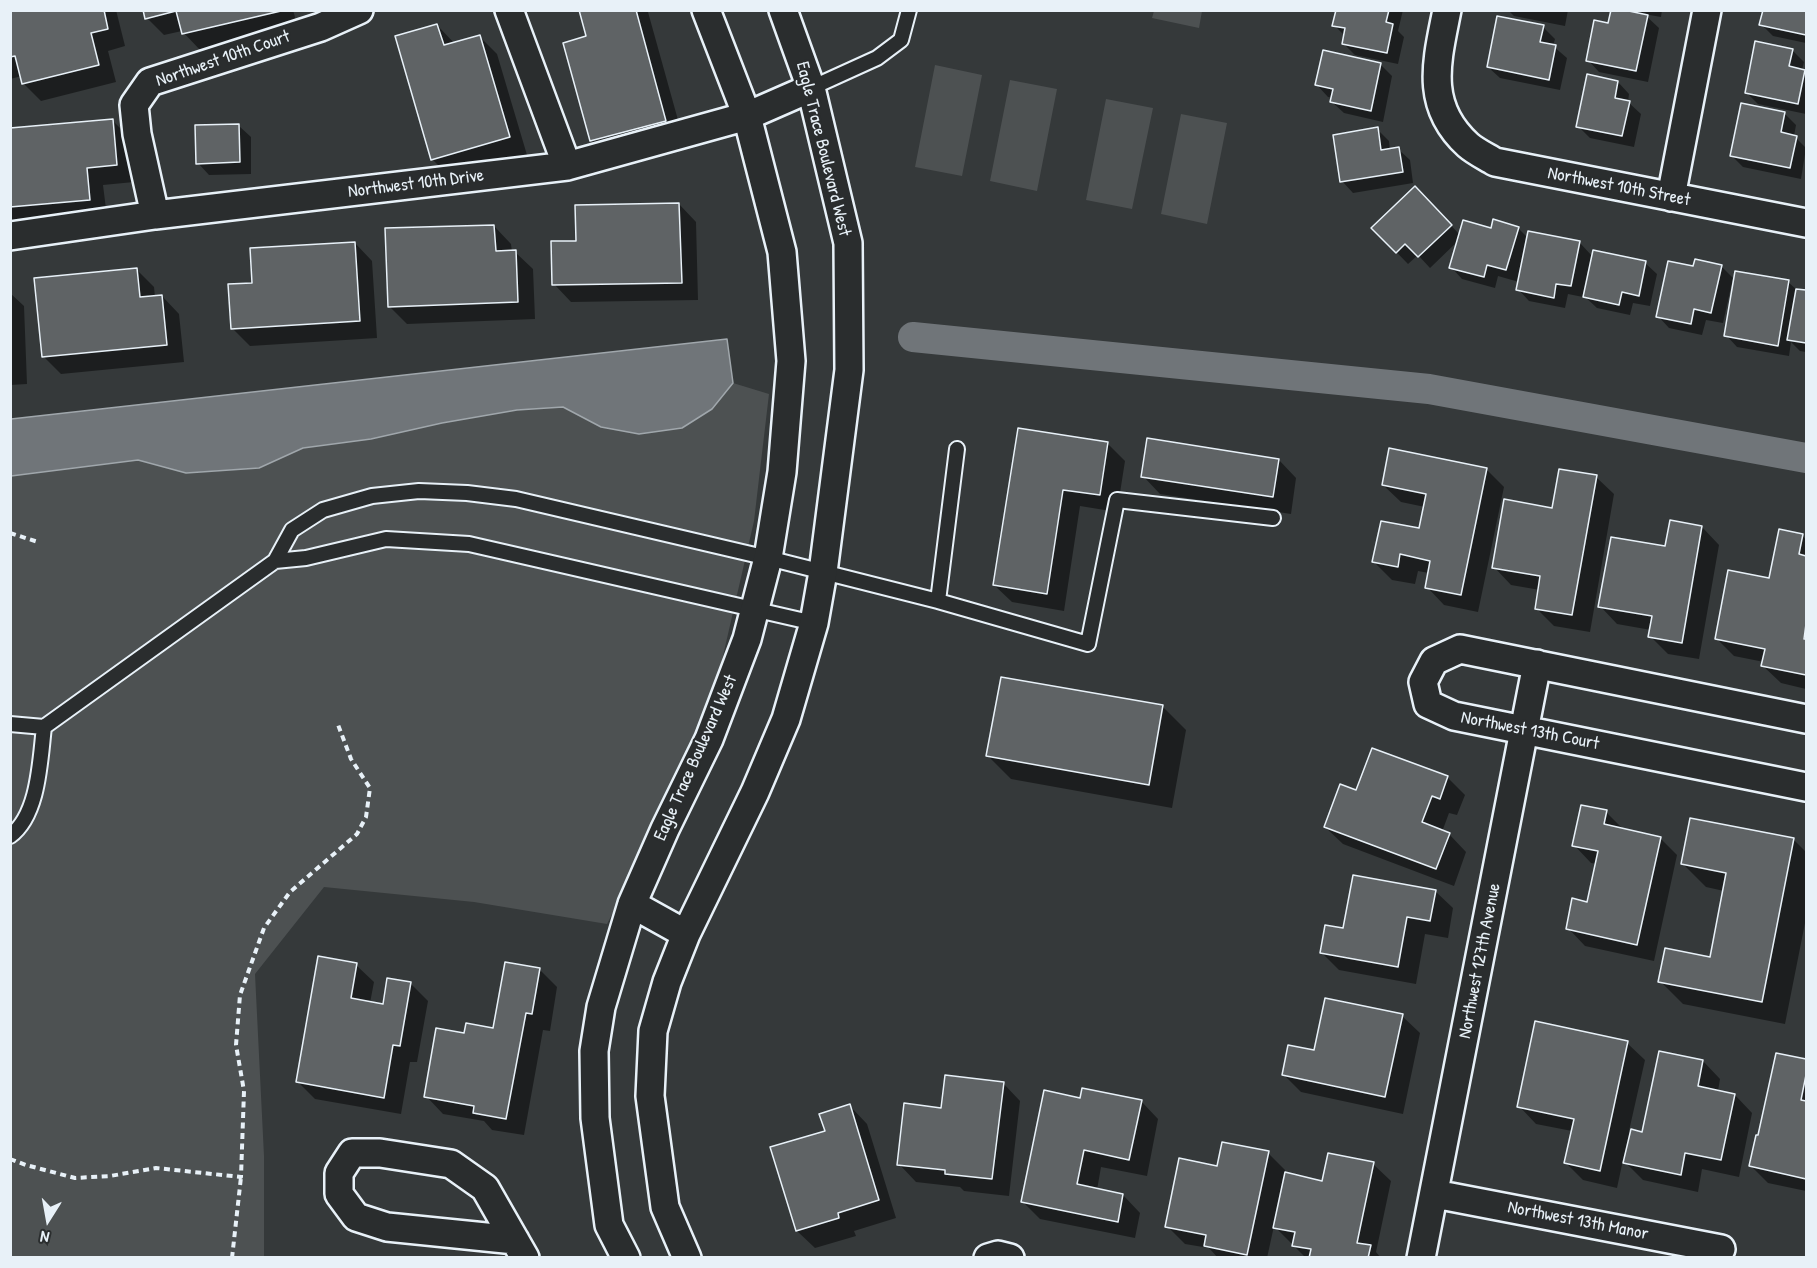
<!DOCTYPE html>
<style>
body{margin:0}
#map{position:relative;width:1817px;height:1268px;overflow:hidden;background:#35393a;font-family:"Patrick Hand",sans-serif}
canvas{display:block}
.frame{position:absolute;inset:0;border:12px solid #e8f1f8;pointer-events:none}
.north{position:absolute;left:18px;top:1190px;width:60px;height:60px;-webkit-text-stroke:4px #2a2d2e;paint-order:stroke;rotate:191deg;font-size:16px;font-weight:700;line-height:24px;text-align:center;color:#e8f1f8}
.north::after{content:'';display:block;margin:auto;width:21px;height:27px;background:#e8f1f8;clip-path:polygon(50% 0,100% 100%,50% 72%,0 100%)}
</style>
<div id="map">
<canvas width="1817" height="1268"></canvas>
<div class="frame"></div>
<div class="north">N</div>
</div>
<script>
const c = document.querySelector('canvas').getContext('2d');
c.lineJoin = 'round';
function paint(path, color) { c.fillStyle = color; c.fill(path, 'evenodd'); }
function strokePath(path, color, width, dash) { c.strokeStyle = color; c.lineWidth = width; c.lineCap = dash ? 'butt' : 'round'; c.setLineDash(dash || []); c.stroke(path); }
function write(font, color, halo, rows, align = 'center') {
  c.font = font + ' "Patrick Hand",sans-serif'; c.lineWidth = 4.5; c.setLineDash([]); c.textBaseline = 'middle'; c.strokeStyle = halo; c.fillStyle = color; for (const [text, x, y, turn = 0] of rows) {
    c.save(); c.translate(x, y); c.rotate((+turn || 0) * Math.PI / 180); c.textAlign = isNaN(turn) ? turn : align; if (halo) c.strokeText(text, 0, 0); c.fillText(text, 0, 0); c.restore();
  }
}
paint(new Path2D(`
 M1154 11V10L1202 11 1199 28 1152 18Z
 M935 65 982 75 962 176 915 167Z
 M1010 80 1057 89 1037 191 990 181Z
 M1106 99 1153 108 1132 209 1086 200Z
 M1181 114 1227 123 1207 224 1161 214Z
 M733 383 769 394 754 521 705 734 607 924 474 902 324 887 255 974 264 1156V1257H11L10 476 138 460 186 473 259 468 303 448 371 439 441 423 517 410 563 407 601 427 712 409Z`), '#4d5152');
const water = new Path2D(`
 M727 339 733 383 712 409 682 428 639 434 601 427 563 407 517 410 442 423 371 439 303 448 259 468 186 473 138 460 11 476V419Z`);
paint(water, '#707579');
strokePath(water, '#a0a7ac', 1.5);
paint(new Path2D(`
 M10 10H116L125 46 108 51 116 82 41 101 24 84 22 76 10 79Z
 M145 10H293L298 28 201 51 182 31 164 35 147 18Z
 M581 10H646L648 12 683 138 609 158 591 140 588 38Z
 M1337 10H1403L1398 31 1404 37 1398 64 1355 55 1343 43 1345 36 1334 25Z
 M1508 10H1568L1565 26 1514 16Z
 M1612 10H1662L1661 17 1644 14 1659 28 1648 82 1599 72 1588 60 1609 25Z
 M1764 10H1806V43L1773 36 1761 24Z
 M437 25 455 44 480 37 497 54 527 155 450 177 432 159Z
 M1543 27 1555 39 1553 46 1567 58 1560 90 1500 78 1488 67Z
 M1792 50 1804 62 1802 70 1806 73V114L1758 104 1746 92Z
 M1324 52 1381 65 1392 76 1383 122 1344 113 1332 102 1333 98 1328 97 1317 85Z
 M1618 82 1629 94 1628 102 1641 114 1634 147 1590 138 1578 126Z
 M1784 113 1796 125 1794 136 1806 148 1801 179 1743 167 1731 155Z
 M112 120 130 138 134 182 103 185 107 217 10 225V129Z
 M239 126 251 137V174L209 175 198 163Z
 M1377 129 1389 141 1390 150 1398 149 1410 160 1413 183 1353 193 1342 181Z
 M1427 200 1460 235 1492 230 1518 228 1528 238 1530 233 1580 243 1593 257 1645 263 1657 274 1650 306 1633 303 1630 315 1597 308 1583 295V297L1568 294 1565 308 1529 301 1518 289 1519 282 1498 276 1495 288 1462 279 1451 267 1458 241 1430 268 1418 255 1408 264 1373 228Z
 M679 204 696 222 698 300 571 302 554 284 578 242Z
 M494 226 511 244 512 252H515L533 269 535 319 407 324 389 306Z
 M355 243 372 261 377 338 250 346 232 328 254 284Z
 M1721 266 1733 278 1723 323 1706 320 1702 335 1669 328 1658 316 1695 268Z
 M137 270 154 287 155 297 162 296 179 314 184 362 61 374 43 356Z
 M1788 282 1797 290 1806 292V352L1800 351 1791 342 1789 356 1737 347 1726 335Z
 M10 293 24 306 27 384 10 385Z
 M1019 429 1107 443 1125 461 1117 512 1080 506 1064 611 1012 602 994 585Z
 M1279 460 1296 478 1291 514 1160 494 1143 476Z
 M1486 469 1504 487 1478 612 1444 605 1427 587 1429 573 1418 571 1415 584 1392 580 1374 562 1420 530 1425 507 1401 502 1383 485Z
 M1596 477 1614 494 1590 632 1554 626 1536 608 1540 590 1511 585 1494 567 1553 509Z
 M1702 527 1719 545 1699 659 1668 654 1650 636 1651 630 1617 624 1600 606 1667 548Z
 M1802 535 1806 540V689L1781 683 1763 666 1764 662 1734 656 1716 638 1771 579Z
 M1002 678 1163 707 1186 730 1172 808 1011 779 988 756Z
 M1447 777 1465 795 1457 815 1449 813 1442 832 1449 834 1466 852 1454 886 1343 844 1325 827 1357 792Z
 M1606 812 1624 830 1660 838 1677 855 1654 961 1585 946 1568 928 1588 904 1597 864 1591 863 1574 845Z
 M1793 839 1806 852V918L1785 1024 1683 1004 1660 981 1711 959 1724 891 1706 887 1683 864Z
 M1435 891 1453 908 1448 938 1425 934 1416 984 1339 970 1322 953 1344 930Z
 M356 965 374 982 370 1003 384 1006 410 983 428 1001 417 1062H410L401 1114 315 1099 298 1082Z
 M540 970 557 987 550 1031 543 1030 524 1135 492 1130 484 1121 443 1114 426 1096 494 1029Z
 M1402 1016 1420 1033 1403 1114 1301 1092 1284 1075 1315 1052Z
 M1627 1043 1645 1060 1629 1131 1644 1133 1703 1061 1720 1079 1718 1091 1735 1095 1752 1113 1739 1177 1702 1169 1698 1192 1643 1180 1623 1160 1617 1188 1583 1180 1566 1163 1572 1131 1536 1124 1519 1106Z
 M1777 1054 1806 1061V1191L1768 1183 1750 1165 1759 1137Z
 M1003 1083 1020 1101 1009 1196 964 1191 960 1187 916 1182 899 1164 943 1109Z
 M1081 1100 1141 1101 1158 1119 1147 1176 1101 1167 1097 1190 1123 1195 1140 1213 1135 1238 1040 1219 1023 1202Z
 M850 1106 867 1124 896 1218 854 1231 856 1236 815 1248 797 1231 772 1148 827 1132Z
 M1268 1153 1285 1170V1174L1323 1182 1373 1164 1391 1181 1376 1252 1381 1258H1306L1274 1226 1267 1258H1218L1209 1248 1185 1244 1167 1226 1219 1167Z`), '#0007');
strokePath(new Path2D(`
 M913 337 1429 389 1806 458`), '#707579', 30);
const building = new Path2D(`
 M10 10H104L108 29 91 33 99 65 22 84 15 56 10 57Z
 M143 10H281V11L182 34 176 11 145 19Z
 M579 10H636L666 121 590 141 563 43 586 36Z
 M1336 10H1389L1386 22 1393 24 1387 53 1342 44 1345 28 1332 26Z
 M1611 10H1624L1648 15 1636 71 1586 61 1594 20 1608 23Z
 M1763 10H1806V35L1759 25Z
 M1497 16 1544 25 1540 42 1556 45 1549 80 1487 67Z
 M437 24 444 45 480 35 510 137 431 160 395 36Z
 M1755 41 1793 49 1789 66 1805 70 1798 104 1745 93Z
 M1323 50 1381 63 1371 111 1330 102 1333 89 1315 85Z
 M1587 74 1618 81 1615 98 1630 101 1622 136 1576 127Z
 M1741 103 1785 112 1781 132 1797 136 1790 168 1730 156Z
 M113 119 117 165 87 168 90 200 10 207V128Z
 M239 124 240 162 196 164 195 125Z
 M1378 127 1381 150 1399 147 1403 172 1340 182 1333 135Z
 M1415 186 1452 225 1418 257 1405 244 1396 253 1371 228Z
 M679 203 682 283 552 285 551 241H576L575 205Z
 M1493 219 1519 227 1506 270 1487 265 1484 277 1449 268 1463 220 1491 228Z
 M494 225 496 251 516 250 518 302 388 307 385 228Z
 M1528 231 1580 241 1571 286 1556 284 1554 298 1516 290Z
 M355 242 360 321 231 329 228 284 252 283 250 248Z
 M1593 250 1646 261 1639 296 1622 292 1619 305 1583 297Z
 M1695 259 1722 265 1711 313 1694 309 1691 324 1656 317 1668 261 1693 266Z
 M137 268 140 297 162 295 167 345 42 357 34 278Z
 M1735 271 1789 280 1778 346 1724 336Z
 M1796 289 1806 290V343L1787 340Z
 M1018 428 1108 442 1100 495 1063 490 1047 594 993 585Z
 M1147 438 1279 459 1273 497 1141 477Z
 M1389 448 1487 468 1461 595 1425 588 1430 561 1400 554 1398 567 1372 562 1381 521 1419 528 1426 494 1382 485Z
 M1559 469 1597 475 1572 615 1535 609 1540 576 1492 568 1504 499 1552 508Z
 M1670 520 1702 526 1682 643 1648 637 1652 616 1598 607 1611 537 1665 546Z
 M1779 529 1803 534 1799 554 1806 556V624L1804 639H1806V675L1761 666 1765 649 1715 639 1728 570 1769 578Z
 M1001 677 1163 705 1149 785 986 756Z
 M1372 748 1448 776 1440 799 1432 796 1422 822 1450 833 1436 869 1324 827 1340 784 1356 790Z
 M1581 805 1607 810 1604 824 1661 837 1637 945 1566 929 1572 898 1587 902 1598 851 1572 846Z
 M1690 818 1794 838 1762 1002 1658 982 1665 948 1710 957 1726 873 1681 864Z
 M1353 875 1436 890 1430 921 1407 917 1398 967 1320 953 1325 925 1343 928Z
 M318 956 357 963 351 998 383 1004 387 978 411 982 400 1046 393 1045 384 1098 296 1082Z
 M505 962 540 968 532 1014 526 1013 506 1119 473 1113 474 1106 424 1097 436 1028 464 1033 466 1023 493 1028Z
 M1325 998 1403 1014 1385 1097 1282 1075 1288 1045 1314 1050Z
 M1535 1021 1628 1041 1600 1171 1564 1163 1574 1119 1517 1107Z
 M1659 1051 1703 1060 1698 1086 1735 1094 1721 1160 1685 1153 1681 1175 1623 1163 1631 1129 1642 1132Z
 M1776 1053 1806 1059V1075L1801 1100 1806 1101V1179L1749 1166 1756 1135H1758Z
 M945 1075 1004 1082 992 1179 945 1174V1170L897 1165 904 1103 941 1108Z
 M1082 1088 1142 1100 1129 1160 1084 1150 1077 1184 1123 1194 1118 1222 1021 1202 1044 1090 1080 1098Z
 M850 1104 879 1200 838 1213 839 1218 796 1231 770 1147 825 1131 819 1114Z
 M1222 1142 1269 1151 1247 1255 1204 1246 1206 1235 1165 1227 1179 1158 1217 1166Z
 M1328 1153 1374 1162 1357 1243 1371 1245 1368 1258H1309L1311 1249 1292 1246 1295 1232 1273 1228 1285 1172 1322 1181Z`);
paint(building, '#5f6365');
strokePath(building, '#e8f1f8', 1.5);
const lane = new Path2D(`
 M811 88 877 58 901 40 909 10
 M275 561 306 558 386 539 469 544 814 623
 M938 601 1088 644 1117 500 1273 518
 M10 724 44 727 275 561 292 530 323 510 372 496 419 491 467 493 516 499 768 558 938 601 957 449
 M10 836C39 815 40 760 44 727`);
const street = new Path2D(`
 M509 10 567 166
 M1447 10C1437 61 1424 105 1468 145 1476 152 1487 157 1495 162L1806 223
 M1671 197 1707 10
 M155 215 137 134 134 105 150 82 321 27 359 10
 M10 236 155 215 567 166 747 116 811 88
 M1806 719 1460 649 1434 661 1423 682 1428 704 1454 716 1806 787
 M632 904 686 934
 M1435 1194 1721 1249
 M515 1240 387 1227 356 1217 339 1194V1173L352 1153H380L451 1164 485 1188 525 1258
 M626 1258 609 1225 595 1118 594 1051 601 1007 632 904 665 829 709 739 747 639 768 558 782 472 791 361 782 252 747 116 706 10
 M687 1258 665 1207 650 1096 653 1031 667 982 686 934 755 792 786 719 814 623 823 572 849 370 848 243 811 88 783 10
 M988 1258 998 1255 1010 1258
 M1421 1258 1537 664`);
strokePath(lane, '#e8f1f8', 18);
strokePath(street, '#e8f1f8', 32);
strokePath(new Path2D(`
 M10 533 38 542
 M10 1159 26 1165 75 1178 110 1176 156 1168 241 1177 244 1091 236 1045 240 995 264 928 290 892 357 834 366 817 370 788 351 759 337 722
 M232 1258 241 1177`), '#e8f1f8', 4, [6, 4.5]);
strokePath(lane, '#2a2d2e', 14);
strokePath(street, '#2a2d2e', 27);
write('18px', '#e8f1f8', '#2a2d2e', [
 ["Northwest 10th Court",223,59,-19],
 ["Eagle Trace Boulevard West",823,149,76],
 ["Northwest 10th Drive",416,184,-7],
 ["Northwest 10th Street",1619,187,11],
 ["Northwest 13th Court",1530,731,11],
 ["Eagle Trace Boulevard West",696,758,-66],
 ["Northwest 127th Avenue",1480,961,-79],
 ["Northwest 13th Manor",1578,1221,11]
]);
</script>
